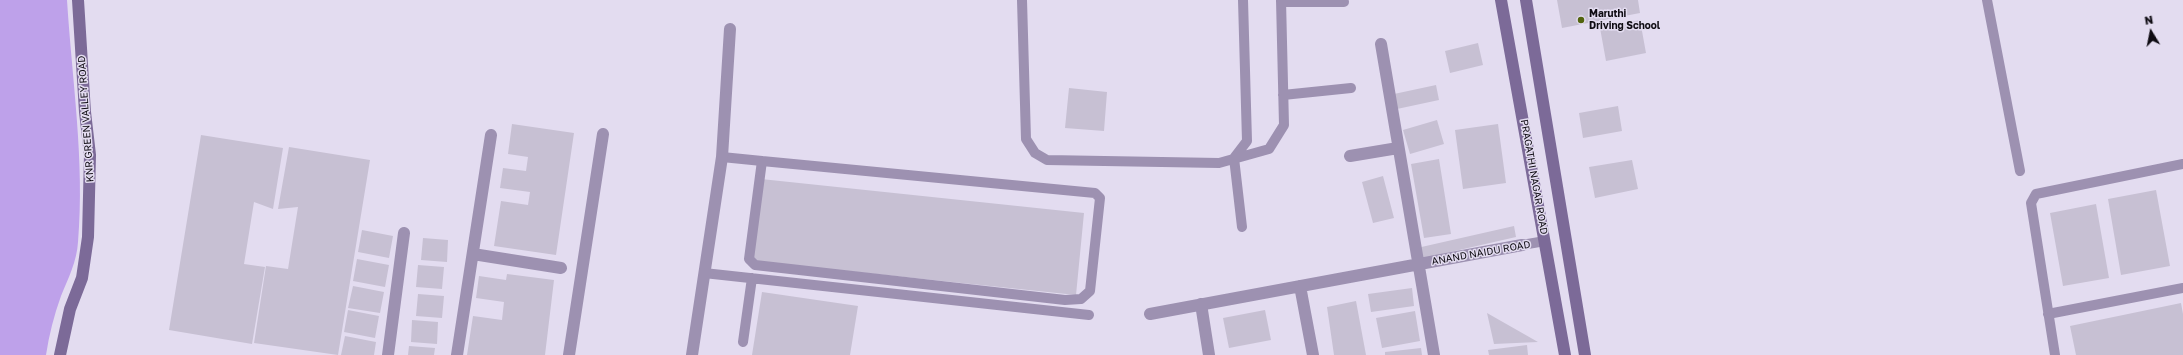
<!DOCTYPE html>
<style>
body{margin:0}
#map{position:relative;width:2183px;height:355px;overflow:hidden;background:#e3dcf0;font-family:"Golos Text",sans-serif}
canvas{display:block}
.north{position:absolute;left:2131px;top:12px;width:40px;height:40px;-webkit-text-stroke:3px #e3dcf0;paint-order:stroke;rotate:350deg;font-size:11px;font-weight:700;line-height:16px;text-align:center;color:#0f0c13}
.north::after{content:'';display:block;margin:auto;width:14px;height:18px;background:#0f0c13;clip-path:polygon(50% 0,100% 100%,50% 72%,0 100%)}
</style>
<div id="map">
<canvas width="2183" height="355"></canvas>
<div class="north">N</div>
</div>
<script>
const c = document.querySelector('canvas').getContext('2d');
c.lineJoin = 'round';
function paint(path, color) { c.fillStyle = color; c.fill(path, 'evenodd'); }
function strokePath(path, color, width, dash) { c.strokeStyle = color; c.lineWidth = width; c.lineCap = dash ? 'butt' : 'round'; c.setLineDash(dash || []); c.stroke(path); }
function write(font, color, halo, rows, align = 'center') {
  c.font = font + ' "Golos Text",sans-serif'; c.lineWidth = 3; c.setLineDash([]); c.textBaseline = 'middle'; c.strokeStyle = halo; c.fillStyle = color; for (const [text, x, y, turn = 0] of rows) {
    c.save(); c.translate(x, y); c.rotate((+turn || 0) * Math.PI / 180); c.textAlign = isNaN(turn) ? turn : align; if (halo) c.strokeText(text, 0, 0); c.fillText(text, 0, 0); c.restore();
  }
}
paint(new Path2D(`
 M0 0H67C72 80 85 162 78 242 77 261 68 279 61 296 54 315 49 335 46 355H0Z`), '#bea1ea');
paint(new Path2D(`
 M1557 0H1638L1640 13 1562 28Z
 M1640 20 1646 53 1606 61 1600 28Z
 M1478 43 1483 65 1450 73 1445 51Z
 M1436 85 1439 100 1397 109 1394 94Z
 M1069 88 1107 92 1104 131 1065 128Z
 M1618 106 1622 131 1583 138 1579 113Z
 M1437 120 1444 144 1410 154 1403 130Z
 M512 124 574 133 556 255 494 246 501 201 528 205 530 192 500 188 503 168 526 171 528 157 508 154Z
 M1498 124 1506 183 1463 189 1455 130Z
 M201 135 283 148 273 209 254 202 244 264 265 267 252 344 169 330Z
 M289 147 370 160 338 355 254 343 266 266 288 269 298 207 278 209Z
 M1439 159 1451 234 1424 238 1411 164Z
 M1632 160 1638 189 1595 198 1589 167Z
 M1383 176 1394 218 1373 223 1362 182Z
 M761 179 1084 213 1076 295 752 261Z
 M2156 190 2170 266 2121 275 2108 199Z
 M2096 204 2109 278 2063 286 2050 213Z
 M1514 226 1516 237 1420 259 1417 248Z
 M362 230 393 236 389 258 358 252Z
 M423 238 448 240 447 262 421 260Z
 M357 259 389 265 385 287 353 281Z
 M418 265 444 267 442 289 416 287Z
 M507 274 554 280 545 355H467L473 316 502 320 504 302 476 298 479 276 506 280Z
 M353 286 384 292 380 313 348 308Z
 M1412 288 1414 306 1371 312 1368 294Z
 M762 292 858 306 850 355H752Z
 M418 294 444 296 442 318 416 316Z
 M1356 301 1366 355H1334L1327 307Z
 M2181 303 2183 314V355H2076L2070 326Z
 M348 310 379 316 375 338 344 332Z
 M1265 310 1271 340 1229 348 1223 318Z
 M1415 311 1420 341 1382 348 1376 318Z
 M1487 313 1538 342 1494 344Z
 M412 320 438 322 437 344 411 342Z
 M345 336 376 342 374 355H341Z
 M1527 345 1528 355H1489L1488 350Z
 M409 346 435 348 434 355H408Z
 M1421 348 1422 355H1385V352Z`), '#c7c0d3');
strokePath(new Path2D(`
 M1022 0 1026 139 1035 153 1047 160 1219 163 1269 149 1284 125 1281 0
 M1987 0 2020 171
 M1281 2H1344
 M1283 95 1351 88
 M722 157 762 161 1095 193 1100 198 1090 291 1081 299 1065 300 755 265 749 259 762 161
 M1242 227 1234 158 1247 141 1243 0
 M1522 245 1545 241
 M704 273 1089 315
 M2048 314 2183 288
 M743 342 752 278
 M2055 355 2031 203 2036 194 2183 164`), '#9d91b1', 10);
strokePath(new Path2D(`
 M1381 44 1434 355
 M1350 156 1398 148
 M473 254 561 268
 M1300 286 1313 355
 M1201 304 1209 355
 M1150 314 1522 245
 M388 355 404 233
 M457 355 491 135
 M569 355 603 134
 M692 355 722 157 730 29`), '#9d91b1', 12);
strokePath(new Path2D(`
 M1501 0 1565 355
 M1526 0 1585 355
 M60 355 70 309 82 278 88 237 90 155 85 112 78 0`), '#7c6a98', 12);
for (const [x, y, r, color] of [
 [1581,20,4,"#52640e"]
]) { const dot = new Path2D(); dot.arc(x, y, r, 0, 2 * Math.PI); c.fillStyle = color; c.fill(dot); strokePath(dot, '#e3dcf0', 1.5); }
write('bold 10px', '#0f0c13', '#e3dcf0', [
 ["Maruthi",1589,14],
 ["Driving School",1589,26]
], 'left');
write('10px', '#0f0c13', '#e3dcf0', [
 ["KNR GREEN VALLEY ROAD",86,119,-94],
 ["PRAGATHI NAGAR ROAD",1534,177,80],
 ["ANAND NAIDU ROAD",1481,253,-10]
]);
</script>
